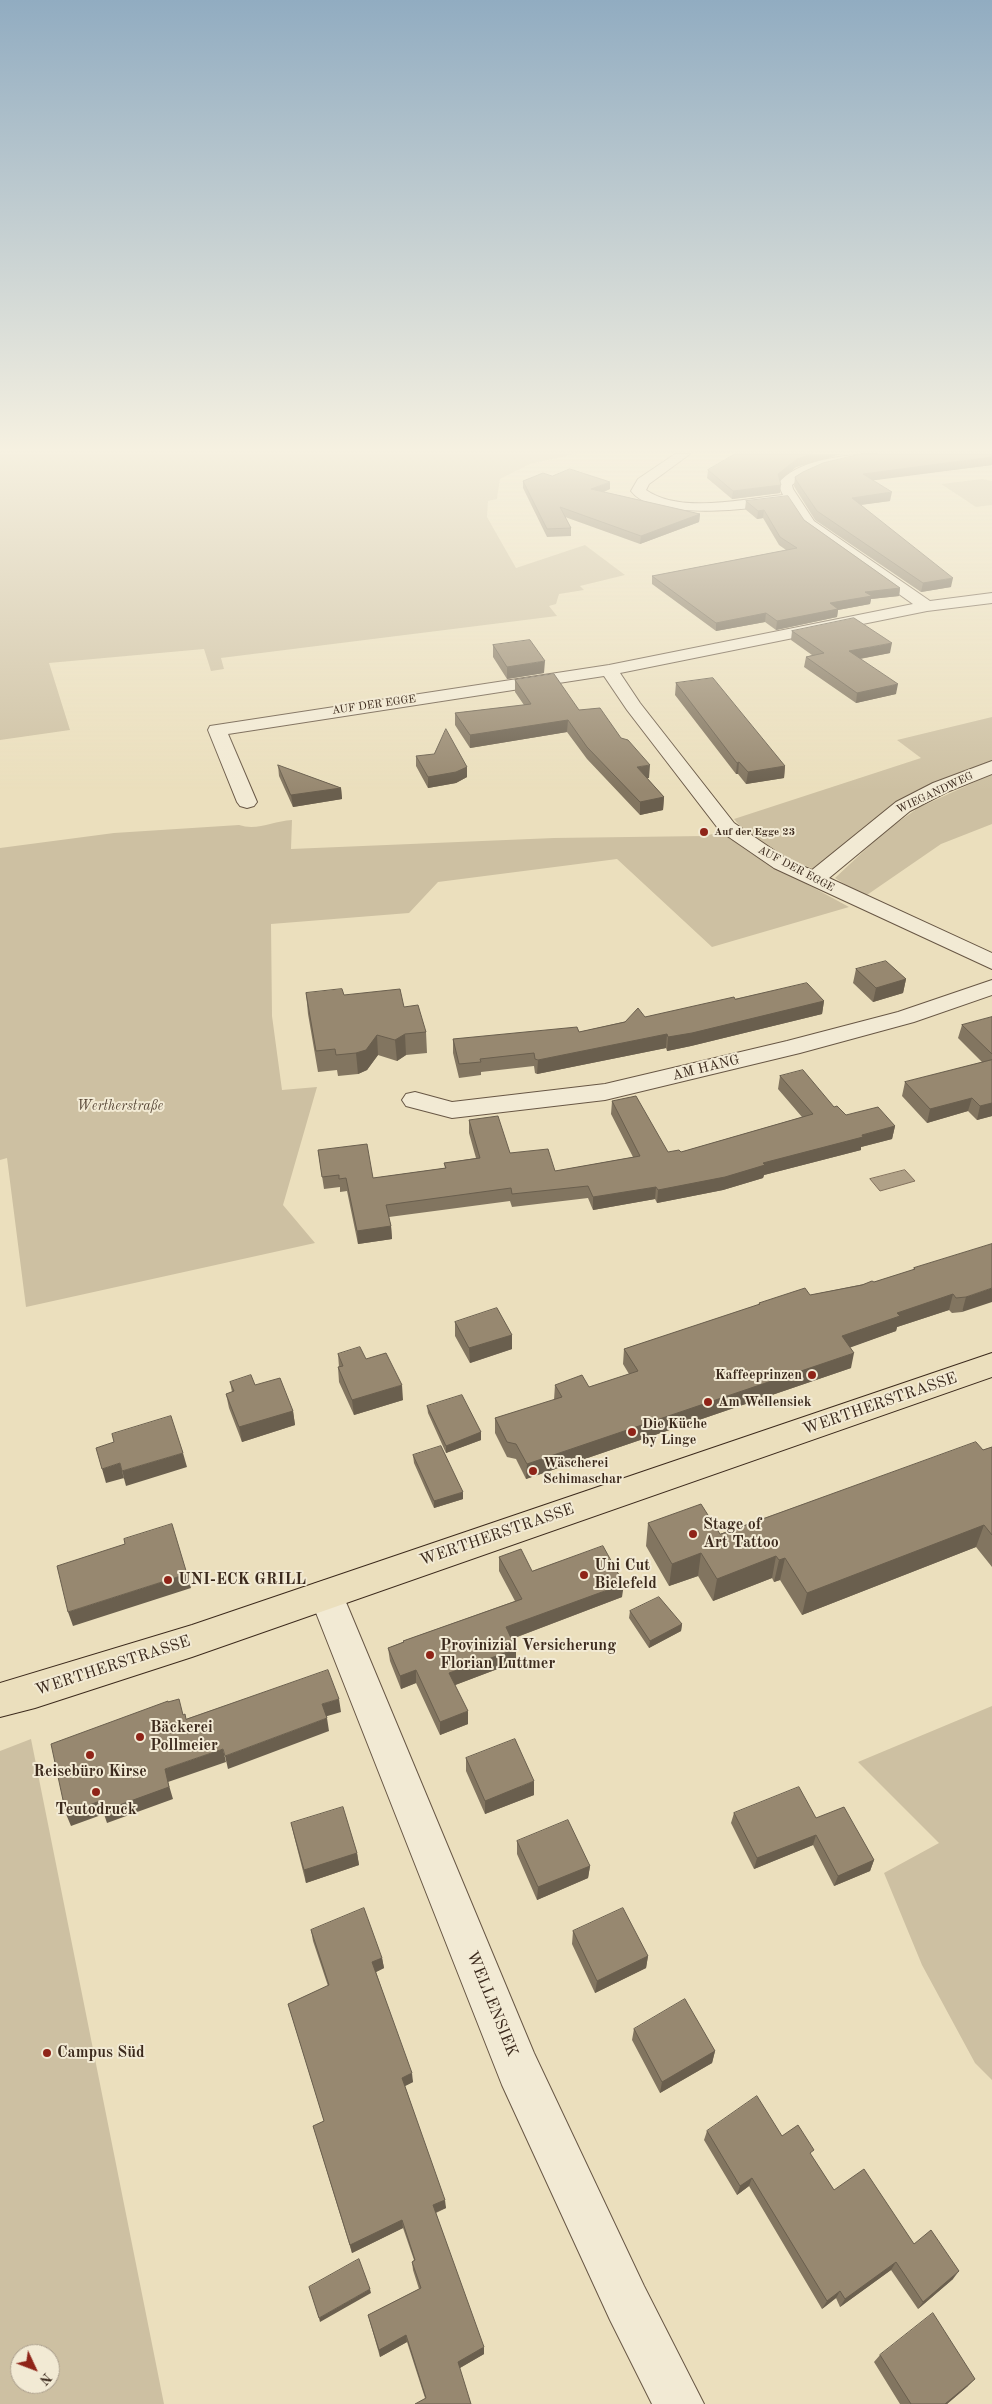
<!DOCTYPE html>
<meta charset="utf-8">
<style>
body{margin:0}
#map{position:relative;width:992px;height:2404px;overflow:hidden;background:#ebdfbd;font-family:"Old Standard TT",serif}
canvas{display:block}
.north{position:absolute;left:10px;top:2344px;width:50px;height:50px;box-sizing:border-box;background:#f2ead4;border:1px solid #a99d8b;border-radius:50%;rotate:133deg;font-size:14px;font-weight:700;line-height:20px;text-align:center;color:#3c2a1d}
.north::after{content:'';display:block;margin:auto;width:18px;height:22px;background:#8f2418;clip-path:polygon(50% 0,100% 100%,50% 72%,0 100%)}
</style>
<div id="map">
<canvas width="992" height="2404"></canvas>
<div class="north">N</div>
</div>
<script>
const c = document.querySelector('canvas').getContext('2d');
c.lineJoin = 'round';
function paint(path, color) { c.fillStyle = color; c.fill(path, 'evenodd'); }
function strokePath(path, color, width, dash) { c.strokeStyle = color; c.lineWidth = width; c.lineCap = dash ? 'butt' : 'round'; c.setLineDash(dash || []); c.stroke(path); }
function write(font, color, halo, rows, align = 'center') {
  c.font = font + ' "Old Standard TT",serif'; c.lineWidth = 4; c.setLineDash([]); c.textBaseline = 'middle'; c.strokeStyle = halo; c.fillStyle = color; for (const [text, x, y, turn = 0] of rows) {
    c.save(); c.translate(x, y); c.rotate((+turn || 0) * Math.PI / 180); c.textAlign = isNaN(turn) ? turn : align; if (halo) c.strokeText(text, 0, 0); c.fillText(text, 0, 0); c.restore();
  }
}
paint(new Path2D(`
 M0 454H576L530 464 500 479 497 499 488 501 487 517 516 568 585 545 625 575 580 586 584 590 559 594 556 604 549 606 557 616 221 658 224 669 211 671 204 649 49 663 70 730 0 740Z
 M982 479 992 481V505L976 507 941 484Z
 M992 717V763L903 800 866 825 814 869C786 858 753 843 734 819L921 758 897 740Z
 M992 774V824L941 844 864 897 835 878 884 832 918 808Z
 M292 820 291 849 554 838 704 836 721 832 752 854 849 907 712 947 617 859 438 882 409 913 271 924 272 1016 282 1090 317 1087 283 1205 315 1243 26 1307 7 1158 0 1160V848L114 833 239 825C257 831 273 821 292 820Z
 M992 1706V2080L975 2063 922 1965 884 1873 939 1843 858 1762Z
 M31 1739 164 2404H0V1751ZM20 2354H50V2384H20Z`), '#cdc0a2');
const water = new Path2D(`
 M905 1170 915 1181 880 1191 870 1179Z`);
paint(water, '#b0a187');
strokePath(water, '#82715d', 1);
const minor = new Path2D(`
 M675 454H690L649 484 646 490C680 514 743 499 783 495L778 484C796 459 849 454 877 454L876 457C848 464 814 466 792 485L793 489 814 521 930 601 992 593V603L927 611 620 673 640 703 734 823 788 860 812 870 896 802 933 783 992 761V774L947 792 910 811 829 878 992 953V969L774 868 720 831 627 710 604 676 228 734 257 802 254 806 247 808 240 806 237 802 208 730 210 726 609 665 913 604 804 527 788 502C755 510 653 521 631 491L638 479Z
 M992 980V995L914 1022 800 1053 605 1100 452 1118 406 1106 402 1100 406 1094 415 1092 452 1102 605 1084 787 1041 898 1012Z
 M326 1580 338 1584 343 1595 534 2053 644 2286 704 2404H652L610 2320 502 2085 309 1595 314 1584Z`);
const major = new Path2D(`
 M992 1353V1377L192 1657 35 1708 0 1717V1683L192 1625Z`);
strokePath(minor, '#685745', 2);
strokePath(major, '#3c2a1d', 2);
paint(minor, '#f2ead4');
paint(major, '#ebdfbd');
paint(new Path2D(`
 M992 454V465L873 480 890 501 861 505 951 587 921 592 815 520 795 488 794 486 795 477Z
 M838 455 796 467 780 480V493L732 499 707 478 708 470Z
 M552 476 610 489 604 492 700 514 699 522 640 544 565 517 571 528V536L547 537 523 488V481Z
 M746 501 804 520 900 588 899 596 871 599 870 604 838 610 837 617 776 630 765 622 716 631 652 584V576L786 550 779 545 763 518 757 519 745 509Z
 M792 631 890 653 860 659 896 694 856 703 804 667 806 657 812 655 791 640Z
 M493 645 544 673 507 679 493 657Z
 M515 680 579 710 649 778H647L664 797 663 810 640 815 587 759 567 732 470 748 455 725V713L524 705 515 692Z
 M676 683 785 766 784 778 746 784 738 774H736L675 695Z
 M416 756 467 767V777L456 783 428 788 416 766Z
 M278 765 341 788 342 799 293 807 279 776Z
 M856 969 906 979 903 993 873 1002 853 983Z
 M306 993 344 995 404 1007 426 1032 427 1053 406 1055 397 1061 378 1055 367 1070 358 1074 338 1076 337 1070 318 1072 308 1014Z
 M735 999 824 1001 822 1014 691 1046 667 1051 666 1048 537 1074 535 1073 534 1066 481 1072V1075L459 1078 453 1053V1039L579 1032 645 1017Z
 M992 1017V1116L977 1120 968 1111 927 1123 902 1096 905 1082 982 1062 958 1038 962 1025Z
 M780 1076 846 1115 895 1126 892 1139 861 1147V1150L764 1175 763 1178 723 1190 657 1203 655 1199 593 1210 588 1198 512 1207 510 1201 389 1217 391 1226 392 1239 358 1244 347 1191 340 1192V1187L324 1189 318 1150 373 1178 445 1168 444 1163 476 1158 469 1133V1120L510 1153 555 1171 633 1157 611 1114 612 1101 668 1152H681L802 1117 778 1089Z
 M992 1244 962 1312 952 1313 949 1310 897 1327 896 1331 850 1347 851 1368 526 1479 516 1459 507 1457 495 1433V1418L554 1400 555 1385 589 1387 629 1374 623 1364 624 1349 758 1305 759 1303 810 1295 874 1282 913 1270 914 1268Z
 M455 1322 512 1335V1349L470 1363 455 1336Z
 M338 1354 366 1359 403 1400 354 1415 339 1382 338 1367H339Z
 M230 1382 255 1385 293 1411 295 1425 242 1442 229 1408 226 1394 232 1392Z
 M427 1406 481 1432V1440L446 1453 428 1413Z
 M992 1447V1567L976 1547 802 1615 780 1580 774 1582 772 1578 713 1601 698 1576 669 1586 646 1546 648 1523 720 1534Z
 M413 1455 463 1499 434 1508 414 1463Z
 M499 1557 532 1571 622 1597 512 1639 516 1649V1662L455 1685 468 1724 440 1735 416 1683 401 1689 390 1661 388 1648 403 1642V1641L515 1601 499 1571Z
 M630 1611 682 1624 681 1631 649 1648 629 1618Z
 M466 1758 534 1795 485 1814 466 1771Z
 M734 1813 816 1818 874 1860 870 1871 834 1886 813 1845 754 1869 731 1823Z
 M291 1823 357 1853 359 1865 306 1883 294 1836Z
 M517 1841 590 1866 588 1878 537 1900 517 1854Z
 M311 1930 382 1958 384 1968 376 1972 413 2082 405 2086 446 2208 436 2213 484 2354 460 2368 425 2398 407 2342 380 2357 368 2315 419 2289 413 2270 412 2262 414 2260 403 2228 352 2253 313 2126 324 2121 288 2004 328 1986 313 1941Z
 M573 1931 648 1956 646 1968 595 1993 572 1944Z
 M634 2029 715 2051 712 2063 660 2093 632 2040Z
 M707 2131 782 2136 811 2155 834 2190 914 2244 953 2279 918 2309 891 2270 840 2307 836 2298 822 2309 749 2186 737 2195 704 2140Z
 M880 2355 968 2386 947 2404H900L874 2362Z`), '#827560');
paint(new Path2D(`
 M813 454H847L838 455 796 467 777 483 778 474 797 459Z
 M992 457V465L861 482 863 474Z
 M610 482V489L591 496V489Z
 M781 485 780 493 732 499 733 491Z
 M892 492 890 501 851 506 852 498Z
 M764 510 763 518 757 519 758 511Z
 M700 514 699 522 640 544 641 536Z
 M953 578 951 587 921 592 923 583Z
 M900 588 899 596 871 599 870 604 838 610 837 617 776 630 777 621 865 592Z
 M766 613 765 622 716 631V623Z
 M892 643 890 653 848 661 849 651Z
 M545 661 544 673 507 679V667Z
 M898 684 896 694 856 703 857 693Z
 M568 720 567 732 470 748V735Z
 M739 762 738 774H736L737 763Z
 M650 765 649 778 636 780 637 767Z
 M785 766 784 778 746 784 748 772Z
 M467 767V777L456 783 428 788V777Z
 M341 788 342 799 293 807 291 795Z
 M664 797 663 810 640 815V802Z
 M906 979 903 993 873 1002 876 988Z
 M824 1001 822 1014 691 1046 667 1051 668 1037Z
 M405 1034 406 1055 397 1061 395 1040Z
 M667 1034 666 1048 537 1074 538 1060Z
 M377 1035 378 1055 367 1070 358 1074 356 1053Z
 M972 1098 968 1111 927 1123 930 1109Z
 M992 1103V1116L977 1120 980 1106Z
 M895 1126 892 1139 861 1147V1150L764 1175 763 1178 723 1190 657 1203 658 1190 763 1163Z
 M656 1187 655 1199 593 1210V1197Z
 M391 1226 392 1239 358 1244 357 1231Z
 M992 1288V1302L962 1312 966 1297Z
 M953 1294 949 1310 897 1327 896 1331 838 1352 842 1336 897 1313Z
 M512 1335V1349L470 1363 469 1348Z
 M854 1353 851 1368 526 1479 527 1464Z
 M402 1385 403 1400 354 1415 352 1400Z
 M293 1411 295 1425 242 1442 239 1427Z
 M481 1432V1440L446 1453V1446Z
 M183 1453 187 1467 126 1486 122 1471Z
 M120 1463 124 1478 106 1483 102 1469Z
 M463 1492V1499L434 1508V1501Z
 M984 1525 976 1547 802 1615 807 1593Z
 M701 1553 698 1576 669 1586 672 1564Z
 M776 1556 772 1578 713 1601 717 1579Z
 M785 1558 780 1580 774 1582 779 1560Z
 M187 1574 191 1588 73 1626 68 1612Z
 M624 1584 622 1597 506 1641V1627Z
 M682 1624 681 1631 649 1648 650 1641Z
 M516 1649V1662L450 1687 449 1673Z
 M416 1670V1683L401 1689 400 1676Z
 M339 1699 341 1712 324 1717 322 1704Z
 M468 1711V1724L440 1735V1722Z
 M327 1718 329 1731 228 1769 225 1756Z
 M223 1749 226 1762 168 1782 173 1799 107 1823 104 1814 71 1826 66 1814 165 1769Z
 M534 1781V1795L485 1814V1801Z
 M816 1835 813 1845 754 1869 757 1858Z
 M357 1853 359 1865 306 1883 304 1870Z
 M874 1860 870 1871 834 1886 838 1876Z
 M590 1866 588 1878 537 1900 538 1887Z
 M648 1956 646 1968 595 1993 597 1981Z
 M382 1958 384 1968 374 1973 372 1962Z
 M715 2051 712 2063 660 2093 662 2082Z
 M412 2073 413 2082 403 2087 402 2078Z
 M752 2178 749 2186 737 2195 740 2186Z
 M445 2200 446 2208 434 2213 433 2205Z
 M402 2220 403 2228 352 2253 350 2245Z
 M896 2262 891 2270 840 2307 845 2299Z
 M959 2271 953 2279 918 2309 923 2302Z
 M370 2289 371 2293 320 2322 319 2318Z
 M840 2291 836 2298 822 2309 827 2301Z
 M406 2335 407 2342 380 2357 379 2350Z
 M484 2347V2354L458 2369V2362Z
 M975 2379 968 2386 947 2404H945Z`), '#6a5f4e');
const building = new Path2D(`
 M735 454H813L797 459 778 474 781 485 733 491 708 470Z
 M861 454H992V457L863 474 892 492 852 498 953 578 923 583 817 511 796 480 795 477 803 472 823 463Z
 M570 469 610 482 591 489 700 514 641 536 560 507 571 528 547 529 523 481 543 473 552 476Z
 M788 496 804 520 900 588 865 592 872 596 830 603 838 609 777 621 766 613 716 623 652 576 797 548 780 537 764 510 758 511 746 501Z
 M854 618 892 643 849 651 898 684 857 693 806 657 824 653 792 631Z
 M530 640 545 661 507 667 493 645Z
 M554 674 579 710 600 708 621 738 628 740 650 765 637 767 664 797 640 802 587 747 568 720 470 735 455 713 531 704 515 680Z
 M713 678 785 766 748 772 739 762 737 763 676 683Z
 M446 729 467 767 456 772 428 777 416 756 434 754Z
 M278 765 341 788 291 795Z
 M886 961 906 979 876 988 856 969Z
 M807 983 824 1001 692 1033 668 1037 667 1034 538 1060 535 1059 534 1053 480 1059 481 1062 459 1064 453 1039 577 1027 579 1032 625 1022 638 1008 645 1017 734 997 735 999Z
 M342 989 344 995 400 989 404 1007 418 1005 426 1032 405 1034 395 1040 377 1035 366 1050 356 1053 336 1055 335 1049 316 1051 306 993Z
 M992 1017V1054L962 1025Z
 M992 1060V1103L980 1106 972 1098 930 1109 905 1082Z
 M803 1070 834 1107 837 1106 846 1115 878 1107 895 1126 862 1135 863 1137 763 1163 765 1165 725 1177 658 1190 656 1187 593 1197 588 1186 512 1194 511 1188 386 1205 391 1226 357 1231 346 1178 339 1179V1175L322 1177 318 1150 367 1144 373 1178 446 1168 444 1163 480 1158 469 1120 498 1116 510 1153 548 1149 555 1171 640 1156 612 1101 636 1096 668 1152 679 1150 681 1152 813 1114 780 1076Z
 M992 1244V1288L966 1297 956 1298 953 1294 897 1313 900 1316 842 1336 854 1353 527 1464 516 1444 507 1442 495 1418 562 1397 555 1385 582 1375 589 1387 638 1371 624 1349 760 1304 759 1303 805 1288 810 1295 862 1285 872 1281 874 1282 915 1269 914 1268Z
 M497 1308 512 1335 469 1348 455 1322Z
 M360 1347 366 1359 386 1353 402 1385 352 1400 338 1367 343 1366 338 1354Z
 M251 1375 255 1385 280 1378 293 1411 239 1427 226 1394 234 1391 230 1382Z
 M462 1395 481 1432 446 1446 427 1406Z
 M171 1416 183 1453 122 1471 120 1463 102 1469 96 1448 114 1442 112 1434Z
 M976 1442 983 1450 992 1447V1535L984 1525 807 1593 785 1558 779 1560 776 1556 717 1579 701 1553 672 1564 648 1523 701 1504 720 1534Z
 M441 1446 463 1492 434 1501 413 1455Z
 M172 1524 187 1574 68 1612 57 1566 125 1544 124 1539Z
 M603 1546 624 1584 506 1627 516 1649 449 1673 468 1711 440 1722 416 1670 400 1676 388 1648 404 1642 403 1641 522 1599 499 1557 521 1549 532 1571Z
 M659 1597 682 1624 650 1641 630 1611Z
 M328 1670 339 1699 322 1704 327 1718 225 1756 223 1749 165 1769 169 1787 103 1811 100 1801 66 1814 51 1744 168 1701V1702L179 1699 183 1715 185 1714 186 1719Z
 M515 1739 534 1781 485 1801 466 1758Z
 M799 1787 816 1818 844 1807 874 1860 838 1876 816 1835 757 1858 734 1813Z
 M343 1807 357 1853 304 1870 291 1823Z
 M568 1820 590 1866 538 1887 517 1841Z
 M364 1908 382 1958 372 1962 412 2073 402 2078 445 2200 433 2205 484 2347 458 2362 471 2404H415L426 2398 406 2335 379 2350 368 2315 421 2288 412 2262 415 2260 402 2220 350 2245 313 2126 324 2121 288 2004 329 1985 311 1930Z
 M623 1908 648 1956 597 1981 573 1931Z
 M685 1999 715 2051 662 2082 634 2029Z
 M757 2096 782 2136 798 2125 814 2150 810 2153 834 2190 864 2169 914 2244 931 2230 959 2271 923 2302 896 2262 845 2299 840 2291 827 2301 752 2178 740 2186 707 2131Z
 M359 2259 370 2289 319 2318 309 2287Z
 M933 2313 975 2379 945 2404H911L880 2355Z`);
paint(building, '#978870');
strokePath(building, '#6a5f4e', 1);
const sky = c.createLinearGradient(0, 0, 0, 791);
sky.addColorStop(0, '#91acc1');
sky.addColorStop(0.57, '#f6f1e1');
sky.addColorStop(1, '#f6f1e100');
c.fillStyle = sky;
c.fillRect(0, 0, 992, 791);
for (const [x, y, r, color] of [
 [704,832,5,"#8f2418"],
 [812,1375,5,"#8f2418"],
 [708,1402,5,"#8f2418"],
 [632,1432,5,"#8f2418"],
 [533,1471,5,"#8f2418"],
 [693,1534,5,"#8f2418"],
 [584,1575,5,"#8f2418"],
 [168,1580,5,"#8f2418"],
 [430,1655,5,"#8f2418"],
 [140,1737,5,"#8f2418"],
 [90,1755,5,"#8f2418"],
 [96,1792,5,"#8f2418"],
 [47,2053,5,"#8f2418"]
]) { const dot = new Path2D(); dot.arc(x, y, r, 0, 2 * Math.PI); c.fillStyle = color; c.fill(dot); strokePath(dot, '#f2ead4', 2); }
write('11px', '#3c2a1d', '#f2ead4', [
 ["AUF DER EGGE",374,705,-8],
 ["WIEGANDWEG",935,793,-25],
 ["AUF DER EGGE",796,869,28]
]);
write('bold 11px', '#3c2a1d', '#f2ead4', [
 ["Auf der Egge 23",714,832]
], 'left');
write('14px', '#3c2a1d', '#f2ead4', [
 ["AM HANG",706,1068,-14]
]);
write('italic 14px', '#594838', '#f2ead4', [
 ["Wertherstraße",120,1106]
]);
write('bold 14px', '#3c2a1d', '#f2ead4', [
 ["Kaffeeprinzen",802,1375,"right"],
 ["Am Wellensiek",718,1402],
 ["Die Küche",642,1424],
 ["by Linge",642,1440],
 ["Wäscherei",543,1463],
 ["Schimaschar",543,1479]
], 'left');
write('16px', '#3c2a1d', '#f2ead4', [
 ["WERTHERSTRASSE",880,1404,-19],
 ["WERTHERSTRASSE",497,1535,-19],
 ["WERTHERSTRASSE",113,1666,-18],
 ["WELLENSIEK",492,2004,68]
]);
write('bold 16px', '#3c2a1d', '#f2ead4', [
 ["Stage of",703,1525],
 ["Art Tattoo",703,1543],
 ["Uni Cut",594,1566],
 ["Bielefeld",594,1584],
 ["UNI-ECK GRILL",178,1580],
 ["Provinizial Versicherung",440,1646],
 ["Florian Luttmer",440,1664],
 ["Bäckerei",150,1728],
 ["Pollmeier",150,1746],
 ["Reisebüro Kirse",90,1772,"center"],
 ["Teutodruck",96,1810,"center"],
 ["Campus Süd",57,2053]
], 'left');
</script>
